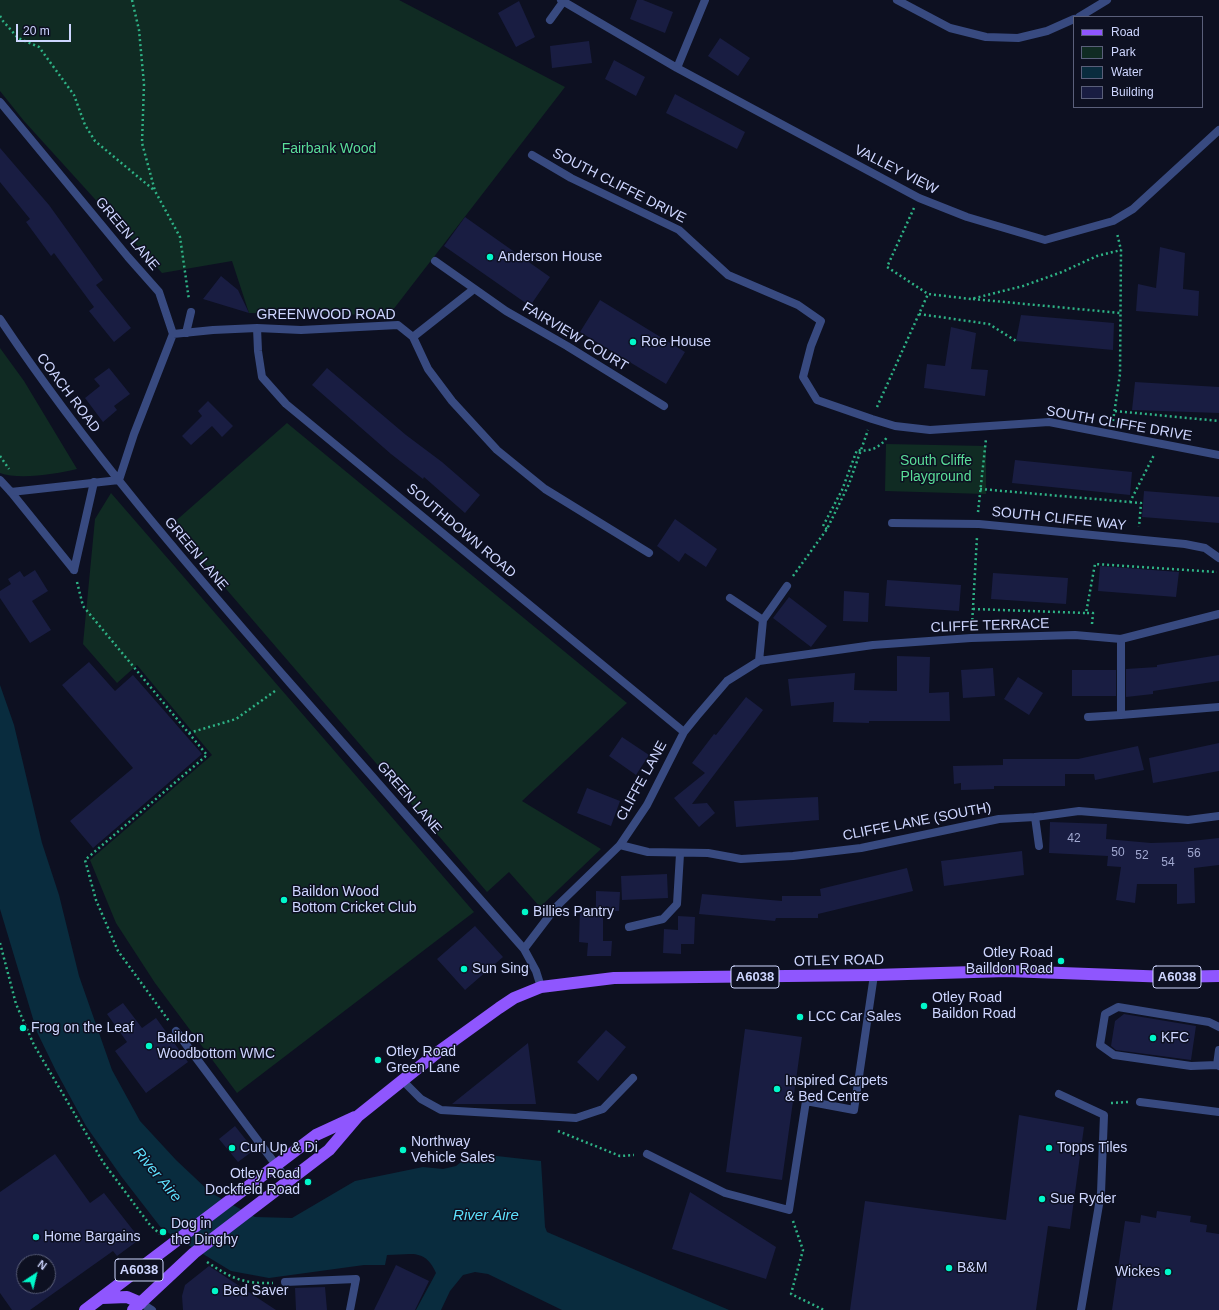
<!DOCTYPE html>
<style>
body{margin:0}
#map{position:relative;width:1219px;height:1310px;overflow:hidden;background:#0d1021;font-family:Arial,sans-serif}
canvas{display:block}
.legend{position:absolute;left:1073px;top:16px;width:130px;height:92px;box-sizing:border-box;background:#0d1021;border:1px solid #5a5f7a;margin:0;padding:5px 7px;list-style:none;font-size:12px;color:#ced6ff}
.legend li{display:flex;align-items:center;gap:8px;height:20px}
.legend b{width:20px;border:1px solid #5a5f7a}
.north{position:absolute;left:16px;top:1254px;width:40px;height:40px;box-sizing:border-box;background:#0d1021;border:1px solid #5a5f7a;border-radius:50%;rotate:35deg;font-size:11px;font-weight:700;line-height:16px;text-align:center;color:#ced6ff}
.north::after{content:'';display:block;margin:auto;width:14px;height:18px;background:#01f8ca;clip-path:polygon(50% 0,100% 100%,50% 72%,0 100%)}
.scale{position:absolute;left:16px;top:24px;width:55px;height:18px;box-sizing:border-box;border:2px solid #ced6ff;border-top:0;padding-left:5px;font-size:12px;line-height:14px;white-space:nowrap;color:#ced6ff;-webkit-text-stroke:3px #0d1021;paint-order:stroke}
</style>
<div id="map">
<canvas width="1219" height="1310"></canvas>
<ul class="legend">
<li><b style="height:5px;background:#8f56fe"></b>Road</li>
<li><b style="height:11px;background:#102b23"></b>Park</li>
<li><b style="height:11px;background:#092c3e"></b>Water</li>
<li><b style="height:11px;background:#191d42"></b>Building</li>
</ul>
<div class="north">N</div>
<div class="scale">20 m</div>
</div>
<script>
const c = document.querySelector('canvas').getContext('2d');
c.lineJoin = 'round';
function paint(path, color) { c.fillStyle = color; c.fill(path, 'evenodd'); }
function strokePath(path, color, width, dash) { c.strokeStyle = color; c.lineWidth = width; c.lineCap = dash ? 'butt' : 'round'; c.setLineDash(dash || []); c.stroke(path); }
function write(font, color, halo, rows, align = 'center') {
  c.font = font + ' Arial,sans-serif'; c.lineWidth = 3; c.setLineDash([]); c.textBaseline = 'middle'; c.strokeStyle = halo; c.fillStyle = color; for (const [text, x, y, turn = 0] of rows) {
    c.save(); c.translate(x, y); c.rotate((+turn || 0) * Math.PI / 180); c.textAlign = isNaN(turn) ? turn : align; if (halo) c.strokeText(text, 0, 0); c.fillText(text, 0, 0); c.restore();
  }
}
paint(new Path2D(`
 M0 0H399L565 87 389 315 249 313 232 261 162 273 24 121 0 91Z
 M0 348 24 381 77 469C57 474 19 480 0 473Z
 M287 423 627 703 522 801 601 849 540 907 509 872 487 892 171 525Z
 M886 444 986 446V494L885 491Z
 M111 493 474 912 237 1093 155 983 116 923 90 860 212 755 137 665 117 683 83 644 95 519Z`), '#102b23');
paint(new Path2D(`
 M0 685 14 725 42 843 59 895 79 976 112 1070 140 1121 176 1160 211 1193 255 1217 292 1218 355 1181 423 1167 443 1169 456 1166 469 1156 484 1158 488 1155 541 1161 545 1227 547 1232 729 1310H562L488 1274 475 1272 463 1275 450 1291 441 1310H416L436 1273C425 1248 411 1255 387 1255L385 1265H364L269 1278 231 1271 162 1229 121 1176 86 1126 56 1071 37 1032 0 909Z`), '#092c3e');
paint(new Path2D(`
 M637 0H643L673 12 665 33 630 19Z
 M519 1 535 37 516 47 498 13Z
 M720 38 750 58 738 76 708 56Z
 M589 41 592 63 552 68 550 46Z
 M614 60 645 77 636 96 605 79Z
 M675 94 745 132 737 149 666 113Z
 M0 148 49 205 103 280 96 285 131 328 114 342 89 311 94 307 54 253 51 256 26 222 30 219 0 182Z
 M465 217 550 277 530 306 444 246Z
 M1160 247 1185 253 1183 289 1199 291 1198 316 1136 311 1138 284 1156 288Z
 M221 276 238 290 249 313 203 299Z
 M600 300 685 352 666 384 580 332Z
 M1021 315 1114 323 1113 350 1016 341Z
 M951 327 976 333 971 369 988 370 985 396 924 388 927 364 945 366Z
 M109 368 130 394 114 406 117 410 103 422 85 398 100 386 94 379Z
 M327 368 406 435 442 462 480 495 465 513 424 477 423 479 391 454 312 385Z
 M1135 382 1219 387V413L1132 410Z
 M208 401 233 426 222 437 212 426 191 445 182 436 202 416 198 411Z
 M1015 460 1132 472 1130 495 1012 483Z
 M1144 491 1219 497V523L1142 517Z
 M675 519 717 549 706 567 685 553 679 562 657 546Z
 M1100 566 1179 572 1176 597 1098 591Z
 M35 570 48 591 32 601 51 630 30 643 0 598V591L11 584 8 579 20 571 24 577Z
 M993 573 1068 578 1066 604 991 599Z
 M887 580 961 585 959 611 885 606Z
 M844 591 869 593 868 622 843 621Z
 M789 597 827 626 811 647 773 618Z
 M1219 655V681L1153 691V694L1126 697V669L1157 667V665Z
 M897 656 930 657 929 693 949 692 950 721H869V723L833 722 834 702 791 706 788 679 855 673 854 690 897 691Z
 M89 662 115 691 133 675 202 754 93 848 70 821 133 768 62 685Z
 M993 668 995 696 963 698 961 670Z
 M1072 670H1116V696H1072Z
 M1018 677 1043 693 1029 715 1004 699Z
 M746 697 763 710 692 804 707 803 715 813 699 827 674 798 705 773 692 763 714 734 716 735Z
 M622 737 649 755 636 775 609 756Z
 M1219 743V771L1153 783 1149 758Z
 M1138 746 1144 770 1095 780 1094 774H1065V786H994V789L961 790V783L954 784 953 766 1003 765V759H1078Z
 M587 788 620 801 611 826 577 813Z
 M818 797 819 820 736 827 734 801Z
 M1050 822 1107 824 1106 839 1151 843 1182 842 1219 838V865L1194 868 1195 903 1177 904V884H1137L1135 903 1116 900 1121 867 1107 866 1108 856 1049 853Z
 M1022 851 1024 875 944 886 941 861Z
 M907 868 913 891 818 914V918H776L775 921 699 914 702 894 782 901V896H821L820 889Z
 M667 874 668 898 622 900 621 876Z
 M596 891 620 892 619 911 596 910Z
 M580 909 603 910V941H612L611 956H587L588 943 579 942Z
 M678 916 695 917 694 944H681V954L663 953 664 929 678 930Z
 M475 926 503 957 465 990 437 959Z
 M123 1003 142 1028 156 1018 188 1062 146 1093 115 1051 127 1042 107 1014Z
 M1124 1014 1196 1026 1191 1060 1116 1050 1111 1046 1115 1021Z
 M745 1029 802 1037 782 1180 726 1172Z
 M606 1030 626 1047 598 1081 577 1062Z
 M528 1043 536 1104H452Z
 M1019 1115 1084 1127 1070 1229 1048 1226 1036 1310H850L865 1201 1006 1220Z
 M235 1126 254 1150 238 1162 219 1139Z
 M55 1154 90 1203 104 1193 140 1239 117 1256 113 1251 30 1310H12L0 1293V1192ZM24 1262H48V1286H24Z
 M690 1192 776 1247 766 1279 672 1249Z
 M1157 1211 1191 1216 1190 1222 1207 1225 1206 1232 1219 1234V1310H1112L1125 1221 1140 1223 1141 1215 1156 1218Z
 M396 1265 429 1281 415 1310H374Z
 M209 1266 276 1310H183L182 1296 185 1285Z
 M325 1287 327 1310H296L295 1288Z`), '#191d42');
strokePath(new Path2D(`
 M132 0 139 30 144 84 142 143 155 191 180 237 189 300
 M0 16 3 21 18 38 39 47 74 95 85 125 95 141 155 191
 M914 208 887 267 928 294
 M973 299 1120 313
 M919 314 989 324 1016 341
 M877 407 928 294 971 299 1023 286 1062 272 1097 256 1121 250
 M1115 411 1219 421
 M1113 421 1120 374 1121 250 1117 233
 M0 456 9 469
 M980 489 1130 502 1154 455
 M1130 502 1141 503 1139 527
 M978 512 986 439
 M827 529 823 526 842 490 857 450C870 452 880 448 887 437
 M793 576 827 529 849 484 868 430
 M77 582 83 606 207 755 85 860 96 900 118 951 169 1021
 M973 609 1086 613
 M1092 624 1093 613H1086L1095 564 1217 572
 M972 625 977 537
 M189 733 236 719 275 691
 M0 943 16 1004 34 1045 103 1162 150 1225 160 1234
 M1111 1103 1128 1102
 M558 1131 620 1156 634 1155
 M793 1221 803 1250 791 1294 824 1310
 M207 1262C231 1278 243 1284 273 1283`), '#2eb285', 2.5, [2, 3]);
strokePath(new Path2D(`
 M186 333 191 312
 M11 492 74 570
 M74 570 94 482
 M176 1031 288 1181
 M1219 1050 1217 1065 1219 1066
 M1217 1065 1191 1066 1114 1055 1100 1045 1105 1014 1118 1007 1209 1022 1219 1027
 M403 1081 421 1099 441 1110 576 1118 603 1109 633 1078
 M1140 1102 1219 1112
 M647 1154 725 1193 789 1210 806 1101 854 1110 874 975
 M285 1282 356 1279 350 1310`), '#384a80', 8);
strokePath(new Path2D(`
 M561 0 677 68 919 198 967 217 1045 240 1113 221 1133 209 1219 130
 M897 0 950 28 986 37 1018 38 1047 31 1074 19
 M1079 17 1107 0
 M550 20 563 2
 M677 68 705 0
 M0 102 128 257 159 292 173 334 134 434 119 480
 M532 155 571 178 679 230 728 275 798 305 821 321 811 346 803 377 817 400 872 419 895 426 930 430 1049 422 1219 455
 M435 261 506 311 567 346 664 406
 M0 319C86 448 188 566 290 683 368 772 446 860 524 949L536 971 541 987
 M257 328 258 351 262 377 286 404 684 732
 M173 334 213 330 257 328 301 330 398 325 413 337 428 369 452 401 497 450 545 489 649 553
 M413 337 474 289
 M0 480 11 492 119 480
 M892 523 979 524 1185 544 1205 548 1219 558
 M730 598 763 620
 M1121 639V715L1219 707
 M759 661 873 645 971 638 1075 635 1121 639 1219 614
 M1088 717 1121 715
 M1035 817 1039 846
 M620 845 648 852 708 853 741 859 793 856 861 848 999 819 1035 817 1079 811 1188 820 1219 816
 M629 927 663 919 677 904 680 854
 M524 949 556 907 620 845 647 805 684 732 697 716 727 681 759 661 763 620 787 586
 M1059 1094 1104 1115 1101 1193 1081 1310
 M141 1303 152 1310`), '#384a80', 8);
strokePath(new Path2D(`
 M102 1298 127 1297 141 1303
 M85 1310 316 1135 355 1117
 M133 1310 194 1253 329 1150 358 1116 438 1052 499 1008 514 998 541 987 614 978 874 975 1007 971 1170 977 1219 976`), '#8f56fe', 12);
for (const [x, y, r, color] of [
 [490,257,4,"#01f8ca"],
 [633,342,4,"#01f8ca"],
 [284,900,4,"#01f8ca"],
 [525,912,4,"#01f8ca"],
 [1061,961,4,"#01f8ca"],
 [464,969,4,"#01f8ca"],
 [924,1006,4,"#01f8ca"],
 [800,1017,4,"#01f8ca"],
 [23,1028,4,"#01f8ca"],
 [1153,1038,4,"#01f8ca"],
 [149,1046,4,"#01f8ca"],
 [378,1060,4,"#01f8ca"],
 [777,1089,4,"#01f8ca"],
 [232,1148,4,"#01f8ca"],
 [1049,1148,4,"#01f8ca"],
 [403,1150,4,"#01f8ca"],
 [308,1182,4,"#01f8ca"],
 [1042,1199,4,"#01f8ca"],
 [163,1232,4,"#01f8ca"],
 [36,1237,4,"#01f8ca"],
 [949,1268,4,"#01f8ca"],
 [1168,1272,4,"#01f8ca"],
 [215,1291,4,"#01f8ca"]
]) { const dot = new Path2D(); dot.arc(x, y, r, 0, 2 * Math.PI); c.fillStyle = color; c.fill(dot); strokePath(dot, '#0d1021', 1.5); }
write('12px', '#a1a8d0', null, [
 ["42",1074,839],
 ["50",1118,853],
 ["56",1194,854],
 ["52",1142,856],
 ["54",1168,863]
]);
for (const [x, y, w] of [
 [755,977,48],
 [1177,977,48],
 [139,1270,48]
]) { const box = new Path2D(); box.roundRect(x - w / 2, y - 11, w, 22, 3); c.fillStyle = '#0d1021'; c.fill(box); strokePath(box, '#ced6ff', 1); }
write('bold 13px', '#ced6ff', null, [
 ["A6038",755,977],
 ["A6038",1177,977],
 ["A6038",139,1270]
]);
write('14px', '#5ade98', '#0d1021', [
 ["Fairbank Wood",329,149],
 ["South Cliffe",936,461],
 ["Playground",936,477]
]);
write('14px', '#ced6ff', '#0d1021', [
 ["VALLEY VIEW",896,170,27],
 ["SOUTH CLIFFE DRIVE",619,186,27],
 ["GREEN LANE",127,234,50],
 ["GREENWOOD ROAD",326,315],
 ["FAIRVIEW COURT",575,337,31],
 ["COACH ROAD",68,393,53],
 ["SOUTH CLIFFE DRIVE",1119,424,10],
 ["SOUTH CLIFFE WAY",1059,519,6],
 ["SOUTHDOWN ROAD",461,531,40],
 ["GREEN LANE",196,554,50],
 ["CLIFFE TERRACE",990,626,-2],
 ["CLIFFE LANE",642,781,-61],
 ["GREEN LANE",409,798,49],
 ["CLIFFE LANE (SOUTH)",917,822,-11],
 ["OTLEY ROAD",839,961,-1]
]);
write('14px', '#ced6ff', '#0d1021', [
 ["Anderson House",498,257],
 ["Roe House",641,342],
 ["Baildon Wood",292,892],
 ["Bottom Cricket Club",292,908],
 ["Billies Pantry",533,912],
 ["Otley Road",1053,953,"right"],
 ["Bailldon Road",1053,969,"right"],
 ["Sun Sing",472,969],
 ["Otley Road",932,998],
 ["Baildon Road",932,1014],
 ["LCC Car Sales",808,1017],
 ["Frog on the Leaf",31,1028],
 ["Baildon",157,1038],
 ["Woodbottom WMC",157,1054],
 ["KFC",1161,1038],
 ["Otley Road",386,1052],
 ["Green Lane",386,1068],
 ["Inspired Carpets",785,1081],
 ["& Bed Centre",785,1097],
 ["Northway",411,1142],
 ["Vehicle Sales",411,1158],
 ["Curl Up & Di",240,1148],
 ["Topps Tiles",1057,1148],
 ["Otley Road",300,1174,"right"],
 ["Dockfield Road",300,1190,"right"],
 ["Sue Ryder",1050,1199],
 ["Dog in",171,1224],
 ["the Dinghy",171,1240],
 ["Home Bargains",44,1237],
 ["B&M",957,1268],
 ["Wickes",1160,1272,"right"],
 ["Bed Saver",223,1291]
], 'left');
write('italic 15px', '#5de2fe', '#0d1021', [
 ["River Aire",157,1175,50],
 ["River Aire",486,1216]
]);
</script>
